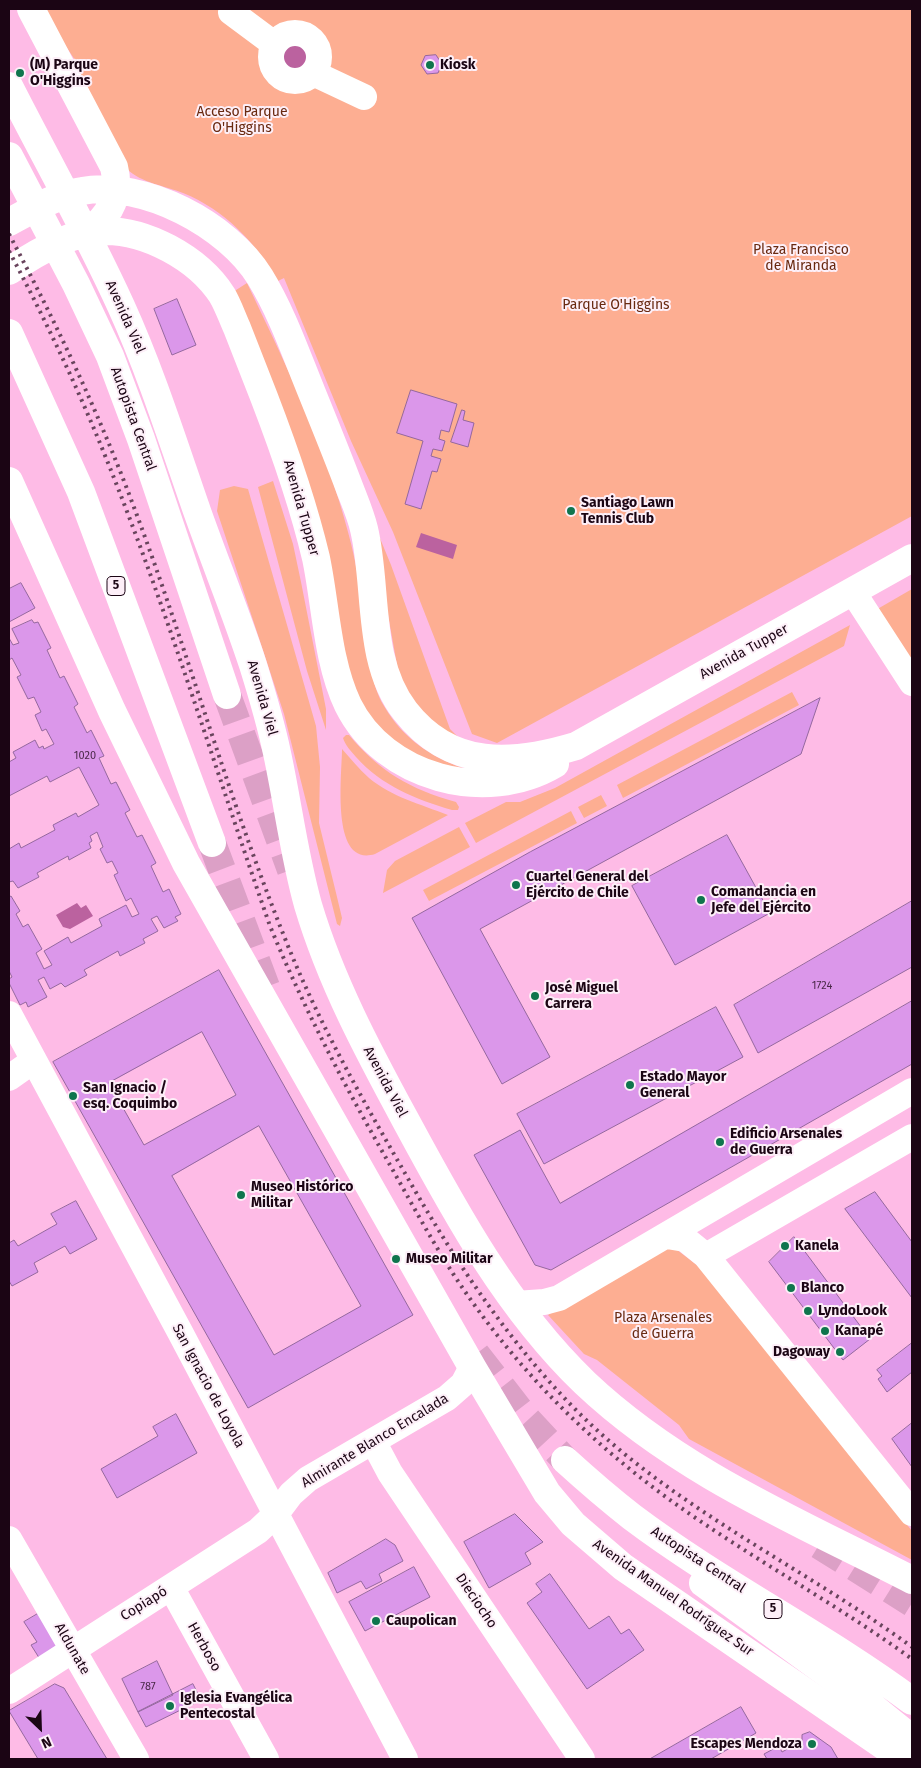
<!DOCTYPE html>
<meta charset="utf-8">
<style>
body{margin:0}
#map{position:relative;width:921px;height:1768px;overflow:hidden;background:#febbe6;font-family:"Fira Sans",sans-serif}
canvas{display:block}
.frame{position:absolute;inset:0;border:10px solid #1b0514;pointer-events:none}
.north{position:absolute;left:15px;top:1703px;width:50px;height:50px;-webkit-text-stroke:4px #fdeff8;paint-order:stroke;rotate:156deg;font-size:14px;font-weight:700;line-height:20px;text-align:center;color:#1b0514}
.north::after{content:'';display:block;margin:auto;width:18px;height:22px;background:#1b0514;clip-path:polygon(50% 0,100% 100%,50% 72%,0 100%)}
</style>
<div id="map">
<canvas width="921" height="1768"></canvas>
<div class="frame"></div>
<div class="north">N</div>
</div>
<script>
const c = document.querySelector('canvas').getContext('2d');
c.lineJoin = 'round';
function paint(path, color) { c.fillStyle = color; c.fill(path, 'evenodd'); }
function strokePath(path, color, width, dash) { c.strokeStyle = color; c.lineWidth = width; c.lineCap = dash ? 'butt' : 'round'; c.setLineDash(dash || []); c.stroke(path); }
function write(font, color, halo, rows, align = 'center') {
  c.font = font + ' "Fira Sans",sans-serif'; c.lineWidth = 4; c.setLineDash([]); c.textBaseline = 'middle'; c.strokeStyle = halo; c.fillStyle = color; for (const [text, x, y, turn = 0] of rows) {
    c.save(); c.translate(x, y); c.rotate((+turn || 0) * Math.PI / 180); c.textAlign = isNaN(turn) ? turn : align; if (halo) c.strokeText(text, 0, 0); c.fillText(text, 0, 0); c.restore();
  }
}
paint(new Path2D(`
 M46 9H912V516L497 743 472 734 393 532 351 441 284 278 278 281C256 243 225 210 183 193 166 186 141 183 127 169L74 72 81 69 61 39Z
 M247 283C285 363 326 446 348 532 357 564 361 596 366 629 370 655 370 683 384 706 403 739 433 759 469 770L466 777 398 752 356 699 233 292Z
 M273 481 293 544 301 582 326 709V730L307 671 258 487Z
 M234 486 248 489 316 726 320 767 319 823 337 897 342 918 340 926 337 924 284 714 217 511 220 490Z
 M370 514 391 565 450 729 458 737 432 728 400 682Z
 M912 589V670L874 611Z
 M850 625 844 646 476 843 465 823 506 802H520L555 788Z
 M792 692 799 705 623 798 617 785Z
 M346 735H349C380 772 410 789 456 802L459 807 458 810H452C415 799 382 786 356 757 351 751 345 745 343 738Z
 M342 749C350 758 359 769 369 778 392 797 420 804 448 815L375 854C330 868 342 775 342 749Z
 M601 795 607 806 584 818 578 807Z
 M571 811 577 823 429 901 423 890Z
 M459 827 470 847 383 893 387 870 395 861Z
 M668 1243 710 1275 912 1531V1560L689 1439 679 1425 597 1360 584 1354 548 1315Z`), '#fdae92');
paint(new Path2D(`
 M278 57a16 16 0 1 1 32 0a16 16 0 1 1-32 0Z
 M421 533 457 545 453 559 416 547Z
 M77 903 81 908 86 905 93 916 70 929 63 927 56 915Z`), '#bb629f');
const building = new Path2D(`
 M436 55 442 64 438 73 427 74 421 65 425 56Z
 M177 299 196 345 172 355 154 309Z
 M411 390 457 404 449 432 441 430 439 439 445 441 442 451 433 449 431 456 441 459 437 472 432 471 421 509 405 504 423 441 397 433Z
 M462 410 465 411 463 420 474 423 468 447 451 442Z
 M21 583 35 608 9 622V589Z
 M32 620 34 623 38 622 51 648 47 650 60 678 64 676 78 704 74 707 87 733 91 730 104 756 99 758 111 784 116 782 130 810 125 813 137 837 142 835 156 863 151 866 163 892 169 889 181 914 175 917 178 921 164 928 157 916 151 919 158 931 143 939 145 943 120 956 118 951 84 970 87 975 65 987 61 983 50 989 44 977 38 980 47 997 28 1007 26 1002 20 1005 9 983V979L12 977 9 971V897L11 896 20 911 16 914 23 927 28 924 42 949 36 953 44 969 52 965 44 951 68 937 71 943 102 926 99 919 126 905 132 917 139 914 131 898 126 901 114 875 118 873 112 861 107 863 100 849 103 847 97 832 90 836 92 841 89 843 91 848 69 860 68 856 37 873 39 877 18 888 13 881 9 882V849L19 843 21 848 55 830 53 825 76 813 78 817 99 805 79 767 50 782 47 776 9 796V762L16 758 13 752 35 740 39 748 43 746 44 749 54 744 46 729 42 731 35 715 41 712 34 697 28 699 17 677 21 675 12 658 9 660V638L13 645 19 643 12 629Z
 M820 698 801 754 480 929 550 1057 502 1084 412 918 530 852Z
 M727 835 770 913 675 965 632 886Z
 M912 901V967L758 1053 734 1005Z
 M219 970 413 1315 248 1408 53 1062ZM202 1032 236 1095 144 1145 109 1083ZM259 1126 361 1306 274 1355 172 1176Z
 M912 1001V1064L551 1270 535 1265 474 1155 520 1130 560 1203Z
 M716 1007 743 1057 544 1164 517 1114Z
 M875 1192 912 1242V1298L845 1209Z
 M76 1201 97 1239 70 1254 65 1246 34 1263 38 1272 12 1286 9 1281V1243L14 1240 18 1246 57 1224 51 1214Z
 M794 1237 870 1339 843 1360 769 1262Z
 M912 1343V1372L887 1392 878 1379 882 1376 877 1370Z
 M176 1414 197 1453 117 1498 101 1469 158 1436 153 1427Z
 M912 1423V1467L892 1439Z
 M515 1514 543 1542 525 1553 531 1564 489 1588 464 1542Z
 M386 1539 395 1545 403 1561 379 1574 382 1581 366 1589 361 1581 337 1593 328 1573Z
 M414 1567 430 1597 365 1631 349 1602Z
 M550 1574 589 1629 609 1616 621 1634 629 1629 644 1650 587 1689 527 1603 542 1592 536 1584Z
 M41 1612 60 1642 43 1664 31 1645 37 1642 24 1622Z
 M157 1661 173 1695 138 1712 122 1679Z
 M55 1684 64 1688 107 1759H38L9 1711Z
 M193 1684 201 1700 146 1727 138 1712Z
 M741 1707 756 1733 711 1759H650Z
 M810 1732 831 1747 838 1759H767L764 1754 779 1746 782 1752 802 1741V1735Z`);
paint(building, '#db97ea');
strokePath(building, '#94689e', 1);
strokePath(new Path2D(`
 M227 695 291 870
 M212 843 266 987
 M476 1354 525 1417 565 1460
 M819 1545 912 1603`), '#dca0c6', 28, [28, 14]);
strokePath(new Path2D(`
 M231 12 274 44
 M271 57a24 24 0 1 1 48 0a24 24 0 1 1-48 0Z
 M313 73 364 97
 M853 592 912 683
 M9 1014 180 1332 405 1759
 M9 1078 33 1061
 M667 1236 685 1239 706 1256 912 1513
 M706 1256 912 1137
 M516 1304 544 1302 559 1298 912 1091
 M373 1441 390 1473 582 1759
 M9 1539 136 1759
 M171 1587 266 1759
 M9 1691 258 1531 276 1514 291 1494 308 1479 447 1398 463 1384 472 1367`), '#fff', 26);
strokePath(new Path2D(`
 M31 9 114 167C121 195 110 216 87 233
 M9 86C46 159 87 231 121 306 151 372 173 442 197 511 215 562 236 613 253 665 262 694 271 724 277 753 288 804 294 855 308 905 331 982 368 1051 406 1121 456 1214 508 1309 585 1383 679 1472 799 1522 912 1580
 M9 222C32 210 56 195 82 191 144 180 228 225 260 277 282 313 296 354 312 393 325 425 338 457 350 489 355 502 361 516 364 529 378 587 366 661 405 711 451 770 513 765 576 746L912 558
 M9 271C34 254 70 232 101 231 145 229 198 258 222 295 228 305 232 317 237 328 246 351 255 374 264 397 284 449 303 503 316 558 326 606 327 661 348 705 384 778 486 805 555 764
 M9 481 112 711 186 863 472 1367 547 1493 573 1524 623 1567 903 1759`), '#fff', 28);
strokePath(new Path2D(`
 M9 156 76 284 110 356 141 439 227 695
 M9 333 81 492 212 843
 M565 1460C587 1480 609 1499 632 1517 721 1584 823 1635 912 1701
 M703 1583 870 1705 912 1739`), '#fff', 28);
strokePath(new Path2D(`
 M9 234C55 321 97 409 132 502 186 645 227 794 284 936 317 1020 361 1097 406 1175 454 1259 505 1337 573 1407 671 1507 800 1565 912 1647
 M9 251C44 317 76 384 104 453 167 608 215 769 270 926 302 1004 340 1077 382 1151 405 1191 427 1233 452 1272 503 1351 567 1420 641 1478 726 1545 824 1595 912 1659`), '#69445d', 4, [2.5, 5]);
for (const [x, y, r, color] of [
 [430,65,5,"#0f754d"],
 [20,73,5,"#0f754d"],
 [571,511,5,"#0f754d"],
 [516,885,5,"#0f754d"],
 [701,900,5,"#0f754d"],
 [535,996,5,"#0f754d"],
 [630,1085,5,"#0f754d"],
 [73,1096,5,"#0f754d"],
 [720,1142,5,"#0f754d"],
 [241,1195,5,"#0f754d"],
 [785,1246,5,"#0f754d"],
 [396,1259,5,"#0f754d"],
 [791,1288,5,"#0f754d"],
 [808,1311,5,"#0f754d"],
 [825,1331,5,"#0f754d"],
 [840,1352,5,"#0f754d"],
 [376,1621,5,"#0f754d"],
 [170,1706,5,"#0f754d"],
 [812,1744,5,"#0f754d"]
]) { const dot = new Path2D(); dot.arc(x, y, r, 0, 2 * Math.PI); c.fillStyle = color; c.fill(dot); strokePath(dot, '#fdeff8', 2); }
write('11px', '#4b2a4a', null, [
 ["1020",85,756],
 ["1724",822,986],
 ["787",148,1687]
]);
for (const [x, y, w] of [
 [116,586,18],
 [773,1609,18]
]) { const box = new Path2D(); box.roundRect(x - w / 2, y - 9.5, w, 19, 4); c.fillStyle = '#fdeff8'; c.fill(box); strokePath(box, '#1b0514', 1); }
write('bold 12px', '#1b0514', null, [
 ["5",116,586],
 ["5",773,1609]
]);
write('bold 14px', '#1b0514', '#fdeff8', [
 ["(M) Parque",30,65],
 ["O'Higgins",30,81],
 ["Kiosk",440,65],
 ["Santiago Lawn",581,503],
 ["Tennis Club",581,519],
 ["Cuartel General del",526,877],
 ["Ejército de Chile",526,893],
 ["Comandancia en",711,892],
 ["Jefe del Ejército",711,908],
 ["José Miguel",545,988],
 ["Carrera",545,1004],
 ["Estado Mayor",640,1077],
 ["General",640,1093],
 ["San Ignacio /",83,1088],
 ["esq. Coquimbo",83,1104],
 ["Edificio Arsenales",730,1134],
 ["de Guerra",730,1150],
 ["Museo Histórico",251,1187],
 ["Militar",251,1203],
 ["Kanela",795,1246],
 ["Museo Militar",406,1259],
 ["Blanco",801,1288],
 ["LyndoLook",818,1311],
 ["Kanapé",835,1331],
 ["Dagoway",830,1352,"right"],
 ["Caupolican",386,1621],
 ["Iglesia Evangélica",180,1698],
 ["Pentecostal",180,1714],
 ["Escapes Mendoza",802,1744,"right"]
], 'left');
write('14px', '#692910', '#fdeff8', [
 ["Acceso Parque",242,112],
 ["O'Higgins",242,128],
 ["Plaza Francisco",801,250],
 ["de Miranda",801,266],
 ["Parque O'Higgins",616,305],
 ["Plaza Arsenales",663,1318],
 ["de Guerra",663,1334]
]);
write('14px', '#1b0514', '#fdeff8', [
 ["Avenida Viel",125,317,66],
 ["Autopista Central",133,419,70],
 ["Avenida Tupper",301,508,74],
 ["Avenida Tupper",744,652,-29],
 ["Avenida Viel",262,698,74],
 ["Avenida Viel",385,1082,62],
 ["San Ignacio de Loyola",208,1386,62],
 ["Almirante Blanco Encalada",375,1441,-31],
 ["Autopista Central",698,1560,33],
 ["Avenida Manuel Rodríguez Sur",673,1598,35],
 ["Dieciocho",476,1601,56],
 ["Copiapó",144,1604,-32],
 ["Herboso",204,1647,61],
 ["Aldunate",72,1649,60]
]);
</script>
